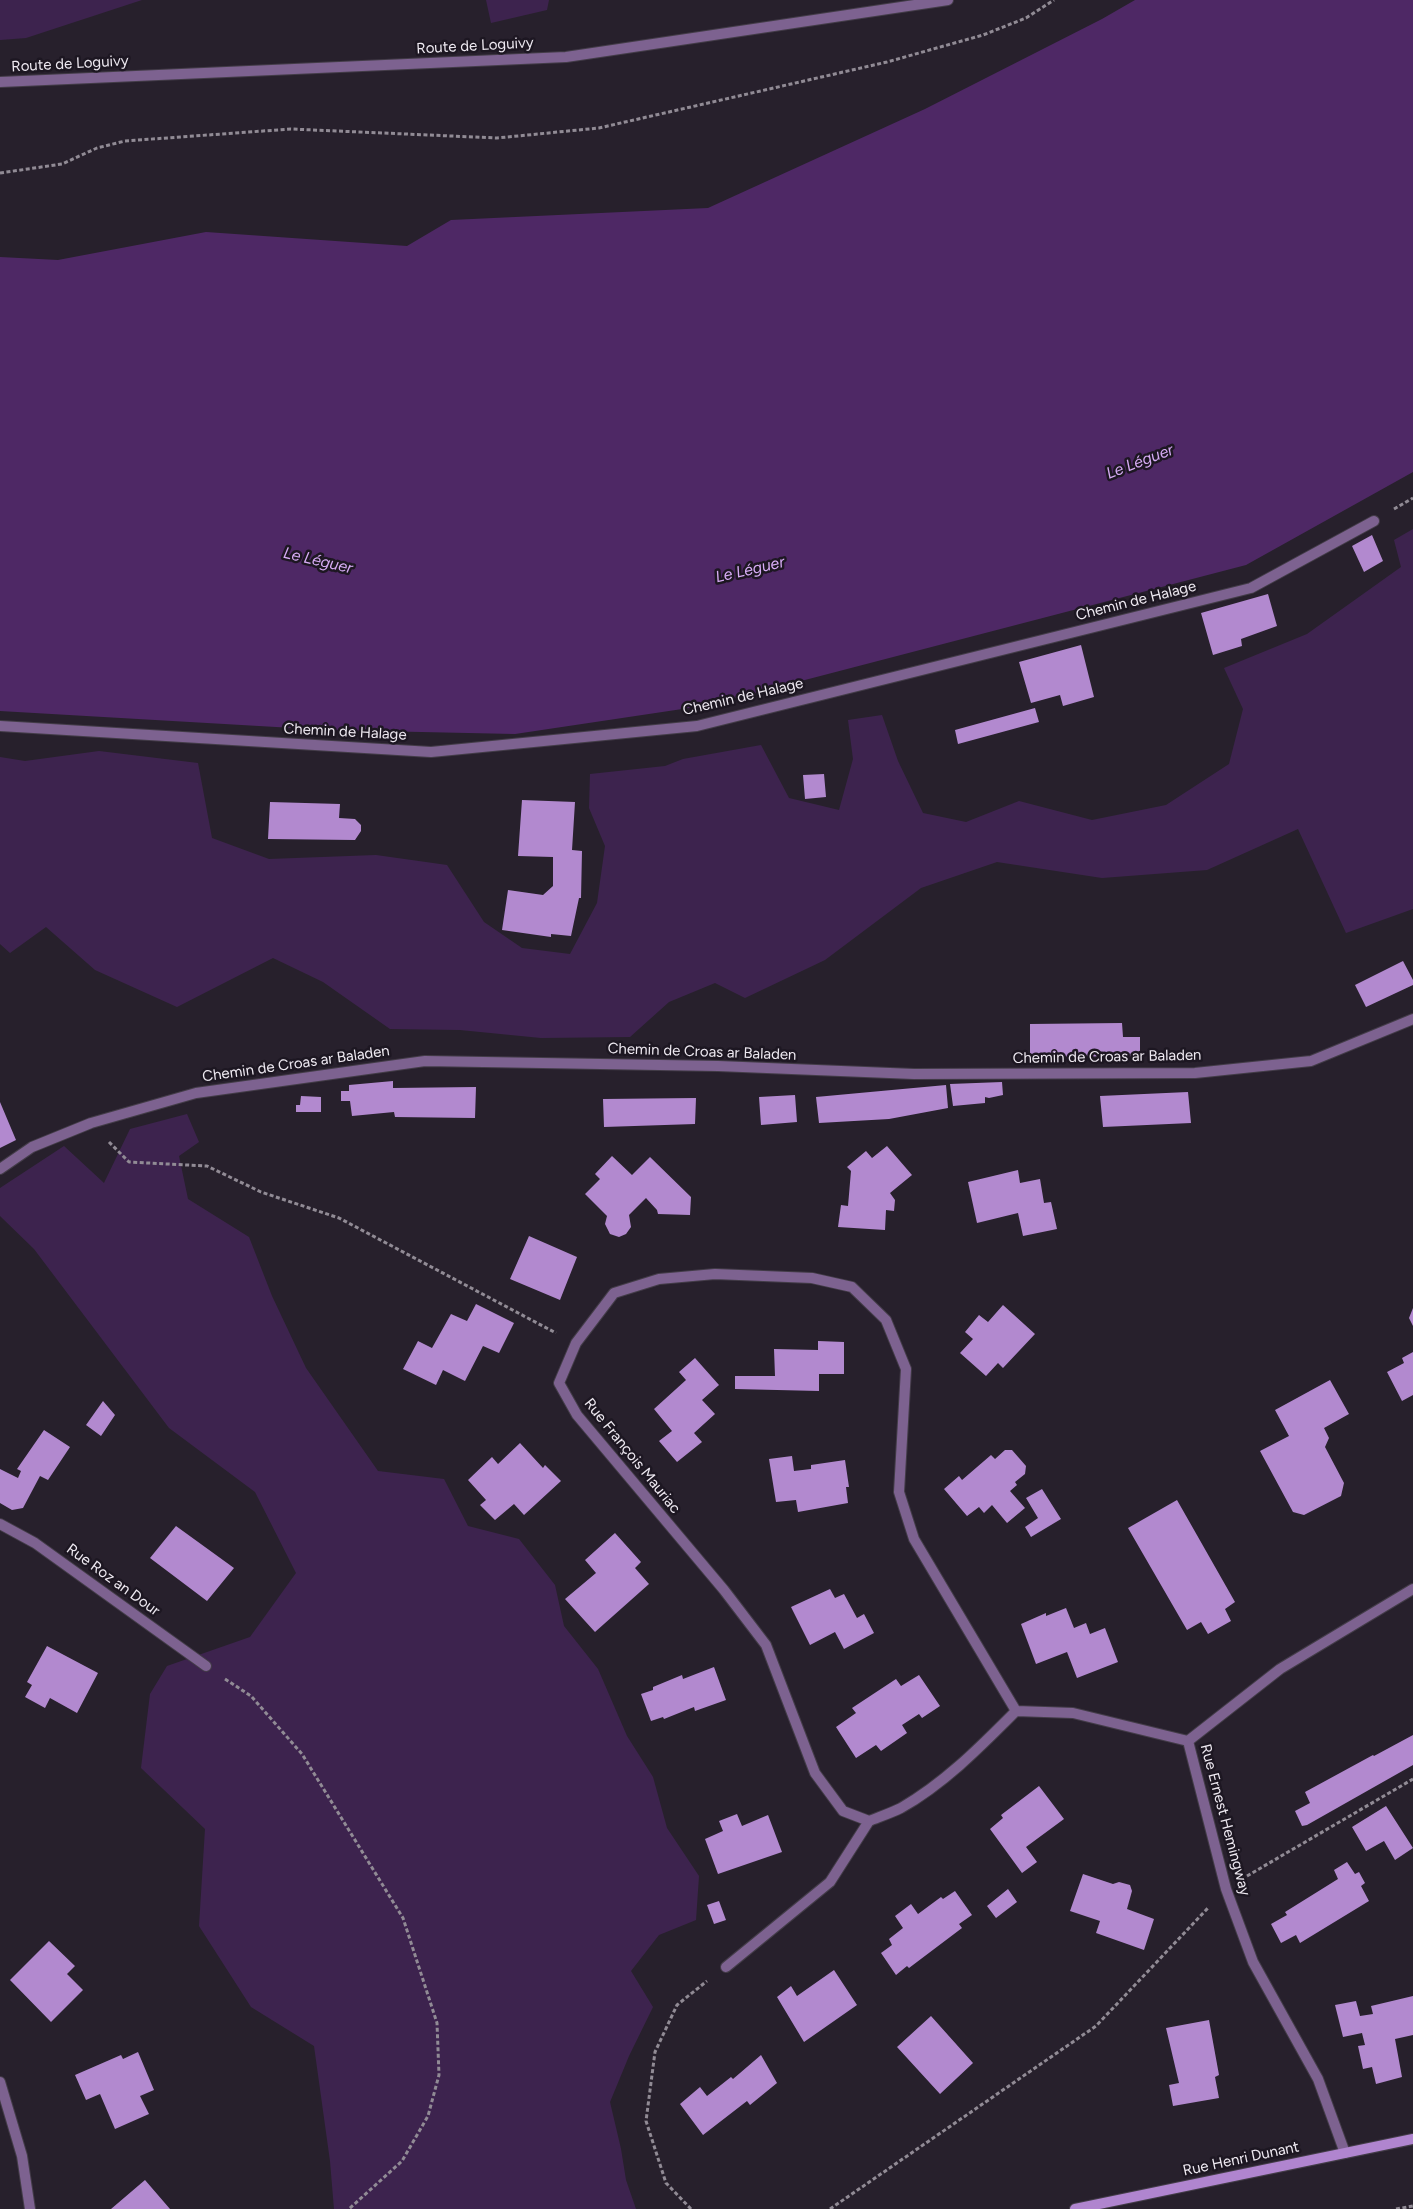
<!DOCTYPE html>
<meta charset="utf-8">
<style>
body{margin:0}
canvas{display:block;background:#27202c}
</style>
<canvas width="1413" height="2209"></canvas>
<script>
const c = document.querySelector('canvas').getContext('2d');
c.lineJoin = 'round';
function paint(path, color) { c.fillStyle = color; c.fill(path, 'evenodd'); }
function strokePath(path, color, width, dash) { c.strokeStyle = color; c.lineWidth = width; c.lineCap = dash ? 'butt' : 'round'; c.setLineDash(dash || []); c.stroke(path); }
function write(font, color, halo, rows, align = 'center') {
  c.font = font + ' Figtree,sans-serif'; c.lineWidth = 5; c.setLineDash([]); c.textBaseline = 'middle'; c.strokeStyle = halo; c.fillStyle = color; for (const [text, x, y, turn = 0] of rows) {
    c.save(); c.translate(x, y); c.rotate((+turn || 0) * Math.PI / 180); c.textAlign = isNaN(turn) ? turn : align; if (halo) c.strokeText(text, 0, 0); c.fillText(text, 0, 0); c.restore();
  }
}
paint(new Path2D(`
 M0 0H142L26 38 0 40Z
 M486 0H549L547 10 491 23Z
 M1413 529V909L1346 933 1298 829 1207 870 1102 878 997 862 921 888 825 960 745 998 715 983 669 1002 630 1037 541 1038 460 1030 390 1029 323 982 273 958 177 1007 95 970 46 927 10 953 0 944V757L25 761 99 751 198 763 212 838 269 859 376 855 447 865 484 922 522 948 570 954 597 903 605 846 589 808 590 774 665 766 683 759 761 745 789 798 839 810 853 759 848 720 882 715 898 761 923 813 966 822 1019 801 1092 820 1166 805 1229 764 1243 709 1224 668 1307 634 1401 567 1394 540Z
 M187 1114 199 1142 179 1156 188 1199 249 1237 272 1296 306 1368 378 1471 444 1479 468 1526 519 1539 555 1585 564 1626 598 1669 627 1736 653 1777 667 1828 699 1876 696 1920 659 1935 631 1971 653 2007 629 2056 610 2102 621 2149 626 2180 636 2209H334L330 2161 314 2046 251 2007 199 1926 205 1829 141 1768 150 1694 167 1666 250 1637 296 1573 255 1492 169 1428 34 1249 0 1216V1188L64 1146 104 1183 130 1129Z`), '#3d234e');
paint(new Path2D(`
 M1135 0H1413V472L1246 565 709 705 515 734 328 730 0 711V257L58 260 206 232 407 246 451 220 708 208 925 109 1102 19Z`), '#4e2865');
paint(new Path2D(`
 M1372 535 1383 561 1364 572 1352 546Z
 M1268 594 1277 626 1241 639 1242 646 1213 655 1201 613Z
 M1081 645 1094 697 1063 706 1060 695 1031 703 1019 662Z
 M1035 708 1039 722 958 744 955 730Z
 M824 774 826 797 805 799 803 775Z
 M522 800 575 802 572 850 582 851 581 898H579L571 936 551 934V937L502 930 508 890 543 895 553 886V857L518 856Z
 M270 802 340 804 339 818 355 819 361 825V831L355 840 268 839Z
 M1403 961 1413 980V985L1366 1007 1355 985Z
 M1122 1023 1123 1037H1140V1056L1030 1057V1024Z
 M393 1081V1088L476 1087 475 1118 395 1117 394 1112 352 1116 350 1101H341V1091H349V1085Z
 M1002 1082 1003 1095 989 1098 985 1097V1103L953 1106 950 1084Z
 M946 1085 948 1108 889 1119 819 1123 816 1097Z
 M1188 1092 1191 1123 1103 1127 1100 1096Z
 M795 1095 797 1122 761 1125 759 1097Z
 M301 1096 321 1097V1112H296V1105H300Z
 M696 1098 695 1124 604 1127 603 1099Z
 M0 1102 16 1140 0 1148Z
 M887 1146 912 1175 890 1193 895 1200 894 1211 886 1210 885 1230 838 1227 841 1205 848 1206 851 1171 847 1167 866 1151 872 1158Z
 M612 1156 632 1175 650 1157 691 1197 690 1215 658 1214 657 1210 646 1198 629 1215 631 1227 626 1234 619 1237 610 1234 605 1224 607 1216 585 1194 600 1179 595 1174Z
 M1018 1170 1020 1183 1040 1179 1044 1203 1051 1202 1057 1229 1023 1236 1018 1213 977 1223 968 1182Z
 M529 1236 577 1257 560 1300 510 1279Z
 M476 1304 514 1323 499 1353 483 1346 465 1381 443 1370 436 1385 403 1369 418 1341 432 1348 451 1314 467 1321Z
 M1003 1305 1035 1334 1003 1368 998 1363 986 1376 960 1353 973 1339 965 1332 979 1315 988 1322Z
 M1413 1308V1326L1409 1318Z
 M818 1341 844 1342V1374H819V1391L735 1389V1376H775L774 1349 818 1350Z
 M1413 1352V1395L1402 1401 1387 1372 1404 1363 1402 1358Z
 M695 1358 719 1385 702 1400 715 1414 694 1433 702 1442 677 1462 659 1441 672 1431 654 1409 686 1380 679 1372Z
 M1330 1380 1349 1414 1324 1428 1329 1438 1325 1447 1344 1483 1341 1496 1304 1515 1293 1512 1260 1451 1289 1436 1275 1410Z
 M103 1401 115 1415 101 1436 86 1425Z
 M44 1430 70 1447 48 1480 40 1476 23 1508 12 1510 0 1503V1469L18 1478 21 1471 17 1469Z
 M520 1443 543 1468 545 1465 561 1481 524 1515 514 1504 495 1520 480 1505 486 1500 468 1480 492 1457 498 1464Z
 M1005 1450H1012L1026 1466 1025 1474 1015 1482 1017 1485 1010 1491 1025 1508 1007 1523 992 1505 984 1513 979 1507 967 1516 944 1489 959 1476 962 1480 991 1455 995 1459Z
 M792 1456 794 1471 811 1469V1465L845 1460 849 1487H846L848 1503 798 1512 796 1500 776 1502 769 1459Z
 M1042 1489 1061 1519 1031 1537 1025 1527 1038 1518 1026 1498Z
 M1177 1500 1235 1602 1225 1609 1231 1621 1208 1634 1201 1622 1187 1630 1128 1528Z
 M176 1526 234 1568 207 1601 150 1558Z
 M615 1533 641 1562 635 1568 649 1584 595 1632 565 1599 596 1573 585 1560Z
 M830 1589 835 1598 844 1594 857 1618 864 1614 874 1633 844 1649 835 1632 810 1645 791 1607Z
 M1066 1608 1074 1628 1086 1623 1090 1634 1105 1628 1118 1662 1077 1678 1067 1652 1036 1664 1021 1624 1046 1613V1616Z
 M47 1646 98 1673 77 1713 50 1698 45 1708 25 1697 32 1685 27 1682Z
 M714 1667 726 1700 695 1711 694 1707 664 1719 663 1717 651 1721 641 1694 653 1690V1687L682 1675 683 1679Z
 M919 1675 940 1706 922 1718 919 1714 902 1725 907 1733 881 1751 876 1745 856 1758 836 1727 856 1713 852 1708 896 1679 901 1686Z
 M1413 1735V1765L1307 1825 1302 1826 1295 1811 1310 1803 1305 1792 1373 1755 1374 1756Z
 M1039 1786 1064 1819 1026 1847 1037 1862 1022 1873 990 1829 1003 1818 1001 1815Z
 M1386 1806 1413 1848 1395 1860 1384 1841 1366 1851 1352 1827Z
 M737 1814 742 1826 768 1815 782 1852 718 1874 705 1839 723 1831 719 1821Z
 M1347 1862 1355 1874 1359 1872 1365 1883 1361 1886 1369 1901 1300 1943 1296 1935 1281 1943 1271 1924 1287 1915 1285 1912 1338 1879 1334 1870Z
 M1083 1874 1113 1884 1119 1882 1130 1885 1132 1891 1127 1909 1154 1919 1144 1950 1096 1933 1100 1921 1070 1911Z
 M1008 1889 1017 1902 996 1918 987 1906Z
 M955 1891 972 1915 959 1924 962 1928 909 1968 907 1966 896 1975 881 1953 892 1945 889 1939 903 1928 895 1916 911 1904 918 1914 941 1897 943 1899Z
 M719 1901 726 1920 714 1924 707 1905Z
 M49 1941 75 1966 67 1974 83 1990 51 2022 10 1980Z
 M834 1970 857 2005 804 2042 777 1997 791 1986 797 1996Z
 M1413 1996V2035L1395 2039 1402 2077 1376 2084 1372 2067 1363 2069 1358 2046 1365 2045 1362 2033 1343 2037 1335 2005 1356 2001 1360 2016 1373 2014 1371 2006Z
 M931 2016 973 2063 940 2094 897 2047Z
 M1209 2020 1219 2075 1215 2077 1219 2098 1173 2106 1169 2085 1179 2083 1166 2028Z
 M138 2052 154 2090 140 2096 149 2114 115 2129 100 2094 86 2100 75 2075 121 2055 123 2059Z
 M761 2055 777 2083 750 2105 747 2101 703 2135 680 2104 700 2087 707 2096 731 2077 733 2079Z
 M145 2180 170 2209H111Z`), '#b289cf');
const minor = new Path2D(`
 M0 82 566 57 948 0
 M0 726 431 752 697 726 1251 588 1374 521
 M0 1169 32 1147 91 1123 196 1093 425 1061 718 1066 914 1074 1195 1073 1311 1061 1413 1019
 M0 1524 35 1543 206 1666
 M1016 1711C981 1746 945 1783 901 1808 891 1813 879 1817 869 1821L843 1811 815 1773 766 1645 724 1590 577 1415 559 1383 576 1343 614 1293 659 1279 715 1274 812 1278 852 1287 886 1320 906 1369 899 1492 914 1539 1016 1711 1073 1713 1188 1741
 M726 1967 830 1882 869 1821
 M0 2082 22 2156 30 2209
 M1345 2153 1318 2079 1253 1962 1226 1889 1188 1741 1280 1669 1413 1589`);
const secondary = new Path2D(`
 M1075 2209 1413 2139`);
strokePath(minor, '#433c48', 12);
strokePath(secondary, '#433c48', 12);
strokePath(new Path2D(`
 M0 173 62 164 97 148 125 141 291 129 497 138 599 128 887 62 983 35 1026 18 1054 0
 M1394 509 1413 498
 M109 1142 129 1162 207 1166 261 1192 339 1218 556 1333
 M225 1679 251 1696 302 1754 403 1918 437 2023 439 2075 428 2116 402 2161 349 2209
 M1247 1876 1413 1779
 M691 2209 666 2183 646 2121 655 2052 677 2005 707 1981
 M830 2209 1096 2026 1208 1908
 M1396 2209 1413 2206`), '#918b95', 3, [4, 2.5]);
strokePath(minor, '#7d6290', 10);
strokePath(secondary, '#b085cf', 10);
write('15px', '#eee9f1', '#1d1722', [
 ["Route de Loguivy",475,46,-3],
 ["Route de Loguivy",70,64,-3],
 ["Chemin de Halage",1136,601,-14],
 ["Chemin de Halage",743,697,-13],
 ["Chemin de Halage",345,732,3],
 ["Chemin de Croas ar Baladen",702,1052,2],
 ["Chemin de Croas ar Baladen",1107,1057,-1],
 ["Chemin de Croas ar Baladen",296,1064,-8],
 ["Rue François Mauriac",632,1456,51],
 ["Rue Roz an Dour",113,1580,36],
 ["Rue Ernest Hemingway",1225,1820,75],
 ["Rue Henri Dunant",1241,2159,-12]
]);
write('italic 16px', '#d7acf5', '#1d1722', [
 ["Le Léguer",1140,462,-21],
 ["Le Léguer",318,561,13],
 ["Le Léguer",750,570,-13]
]);
</script>
